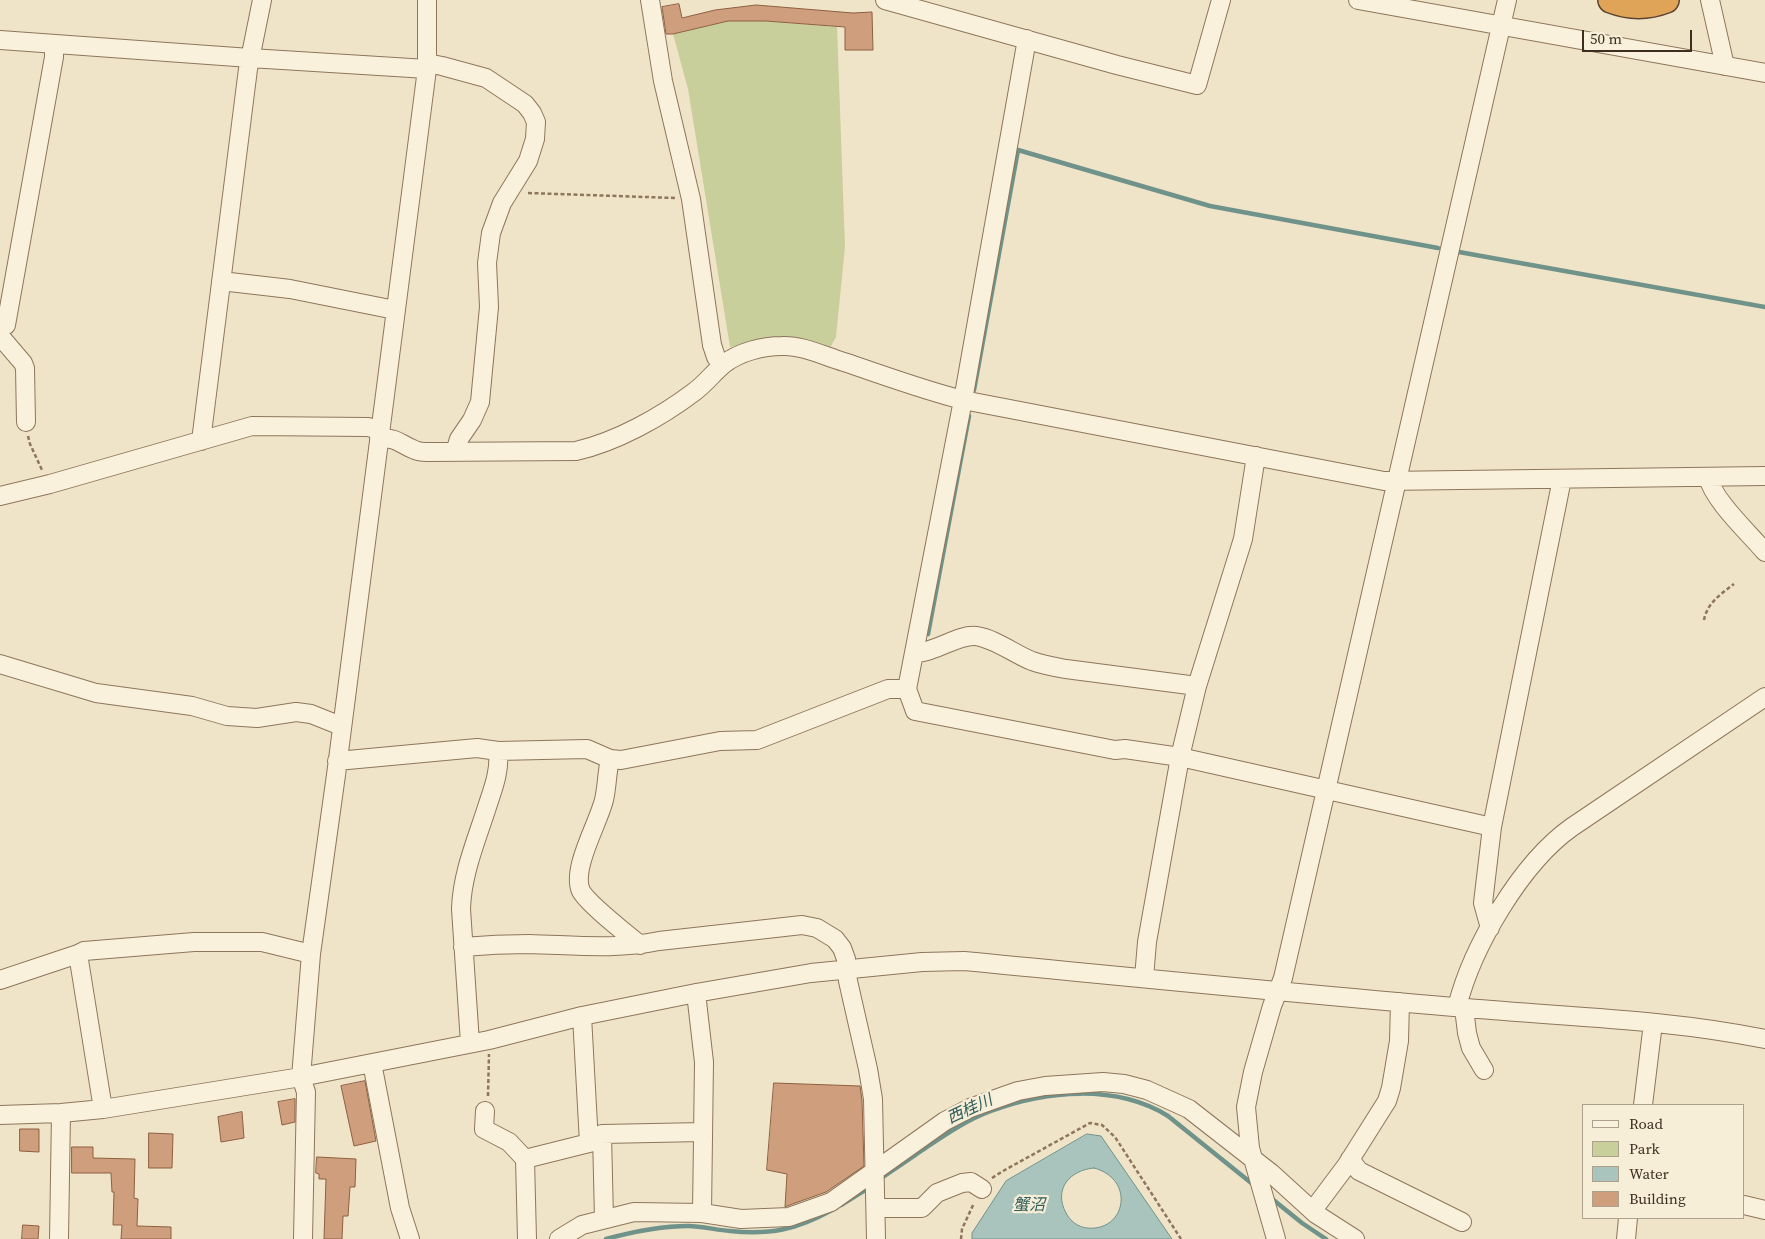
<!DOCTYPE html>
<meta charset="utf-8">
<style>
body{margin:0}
#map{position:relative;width:1765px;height:1239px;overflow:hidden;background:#f0e4c8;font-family:"Source Serif 4",serif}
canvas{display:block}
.legend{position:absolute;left:1582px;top:1104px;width:162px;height:115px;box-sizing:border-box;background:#f7eed8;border:1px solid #ada18e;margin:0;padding:6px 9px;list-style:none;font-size:15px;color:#3d2e20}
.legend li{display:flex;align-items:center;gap:10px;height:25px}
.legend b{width:25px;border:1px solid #ada18e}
.scale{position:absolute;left:1582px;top:30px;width:110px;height:22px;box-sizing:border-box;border:2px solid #3d2e20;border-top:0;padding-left:6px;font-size:15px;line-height:18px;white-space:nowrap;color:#3d2e20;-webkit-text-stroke:4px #f7eed8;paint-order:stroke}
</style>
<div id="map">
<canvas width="1765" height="1239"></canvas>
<ul class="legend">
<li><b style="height:6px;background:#faf1dc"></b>Road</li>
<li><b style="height:14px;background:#c9cf9b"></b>Park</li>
<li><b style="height:14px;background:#a9c4bc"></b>Water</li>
<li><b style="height:14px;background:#cf9f7d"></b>Building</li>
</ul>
<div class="scale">50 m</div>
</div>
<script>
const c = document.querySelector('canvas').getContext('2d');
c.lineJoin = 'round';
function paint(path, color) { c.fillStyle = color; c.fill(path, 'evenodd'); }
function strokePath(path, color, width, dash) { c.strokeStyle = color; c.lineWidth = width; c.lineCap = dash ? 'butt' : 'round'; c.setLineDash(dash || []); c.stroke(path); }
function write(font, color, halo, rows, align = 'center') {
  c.font = font + ' "Source Serif 4","Noto Sans JP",serif'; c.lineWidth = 4.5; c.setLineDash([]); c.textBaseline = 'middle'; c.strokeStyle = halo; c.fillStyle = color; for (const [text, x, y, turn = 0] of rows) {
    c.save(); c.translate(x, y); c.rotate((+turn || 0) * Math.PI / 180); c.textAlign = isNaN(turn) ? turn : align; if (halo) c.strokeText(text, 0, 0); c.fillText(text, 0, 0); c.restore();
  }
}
paint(new Path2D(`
 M728 21H766L837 27 845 247 836 337 830 348 785 337 730 347 688 89 673 34Z`), '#c9cf9b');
const water = new Path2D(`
 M1087 1134 1101 1136 1172 1239H972V1233L1006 1181ZM1094 1168C1136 1179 1126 1232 1087 1228 1078 1227 1070 1221 1066 1213 1053 1189 1070 1170 1094 1168Z`);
paint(water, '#a9c4bc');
strokePath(water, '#6f938a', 1);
strokePath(new Path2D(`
 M1459 252 1765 307
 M974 390 1018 150 1210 206 1438 248
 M928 634 969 416
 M880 1179C892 1170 906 1162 918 1153 942 1137 964 1121 991 1111 1046 1090 1116 1084 1168 1116L1255 1186
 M1271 1198 1302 1223 1326 1239
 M841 1205 870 1187
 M606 1239C632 1232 660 1226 688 1226 702 1226 716 1230 730 1231 770 1235 796 1230 832 1210`), '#6f938a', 4.5);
const building = new Path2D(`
 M679 4 682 18 715 10 756 5 853 13 872 12 873 50H845V27L766 21H728L673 34H666L662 7Z
 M365 1081 376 1141 354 1146 341 1086Z
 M774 1083 860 1086 862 1100 864 1166 826 1192 787 1206 785 1207 787 1174 767 1170Z
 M295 1099V1122L282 1125 278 1102Z
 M242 1112 244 1138 221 1142 218 1117Z
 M20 1129H39V1152L20 1151Z
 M149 1133 173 1134 172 1168H149Z
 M72 1147H93V1158L135 1159 134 1198 138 1199 137 1226 171 1227V1239H121L122 1225H113L114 1192H112L111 1173H72Z
 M317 1157 356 1159 355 1187H350L348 1216H343L342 1239H324L326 1179H319V1174L316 1173Z
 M23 1225 39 1226 38 1239H22Z`);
paint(building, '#cf9f7d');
strokePath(building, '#8d5f41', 1);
const minor = new Path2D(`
 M650 0 663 81 691 199 712 345 716 357 722 365
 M885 0 1117 65 1197 85 1221 0
 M1358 0 1765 73
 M1710 0 1725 66
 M1027 39 963 400 907 689 915 711 1115 750 1125 749 1180 757 1492 827
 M0 40 250 58 427 69
 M427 63 442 66 486 78 525 104 532 113 536 122 535 139 528 161 502 203 491 233 487 263 489 307 480 402 472 420 459 439 455 452
 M221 281 290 289 395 310
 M0 328 6 325 54 57V44
 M0 336 23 363 25 368 26 422
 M379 438C399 438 399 444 415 450 419 452 424 452 428 452L576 451C616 442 661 417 694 392 705 384 714 372 724 364 739 352 763 346 782 346 802 345 824 356 844 362 883 375 923 390 963 400L1384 481 1765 476
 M201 441 248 69 262 0
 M1708 477C1713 500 1749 533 1765 552
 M0 496 50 484 252 426 368 427 380 430
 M914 653C935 653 958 634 976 636 996 639 1014 654 1032 661 1043 665 1055 667 1066 669L1197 686
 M0 664 96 693 192 706 227 716 257 718 296 712 311 714 341 726
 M610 759C607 772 607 787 604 800 598 824 571 869 581 891 588 904 627 934 640 945
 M337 761 477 748 498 751 587 749 610 759 621 760 720 741 757 740 888 689H907
 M1490 928 1483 903 1492 827 1562 479
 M463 947C485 945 507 944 529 944 573 945 616 950 659 941L802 925 817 928 835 939 842 948 846 959 848 981 868 1069 873 1099 876 1239
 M1144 978 1147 942 1180 757 1197 686 1243 539 1256 456
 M0 980 78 954
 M696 993 704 1062 702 1213
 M1457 1007C1472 947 1521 863 1572 827L1765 697
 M1464 1008 1467 1033 1471 1048 1484 1070
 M582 1016 589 1143
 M470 1043 461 909C462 873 477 839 488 804 494 786 500 770 498 751
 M372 1063 400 1208 410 1239
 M1643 1105 1653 1023
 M103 1109 78 954 84 951 194 942H262L311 954
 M485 1111 484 1129 509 1142 525 1159 527 1239
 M0 1115 61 1113 103 1109 301 1077 489 1040 582 1016 696 993 811 973 922 962 964 961C1132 977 1300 994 1467 1008 1567 1017 1667 1019 1765 1039
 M602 1134 604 1219
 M525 1159 593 1142 602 1134 703 1132
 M1350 1159 1359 1171 1462 1222
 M1744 1205 1765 1210
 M876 1208H922L937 1193 962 1183 971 1182 982 1189
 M1313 1210 1346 1166 1387 1101 1391 1088 1399 1041 1400 1002
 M59 1239 61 1113
 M303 1239 306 1092 301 1077 311 954 336 775 427 69V0
 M559 1239 582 1225 634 1212 702 1213 741 1219 789 1217 831 1202 945 1121 970 1108 1018 1091 1045 1086 1103 1082 1124 1084 1147 1090 1189 1109 1271 1173 1316 1214 1355 1239
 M1276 1239 1250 1148 1246 1107 1253 1072 1272 1006 1283 978 1507 0
 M1626 1239 1628 1218`);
const highway = new Path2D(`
 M1611 0C1629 7 1648 7 1666 0`);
strokePath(minor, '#8d765c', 20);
strokePath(highway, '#5b4430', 28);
strokePath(new Path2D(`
 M528 193 675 198
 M28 436 30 444 42 470
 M1704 620C1707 603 1721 594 1734 584
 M488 1096 489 1054
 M992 1178 1003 1171 1090 1123 1102 1125 1115 1137 1181 1239
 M961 1239 962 1229 974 1203`), '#8d765c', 2.5, [4, 2.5]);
strokePath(minor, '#faf1dc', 18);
strokePath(highway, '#e0a458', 25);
write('italic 16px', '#2f5d5a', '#f7eed8', [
 ["西桂川",970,1110,-25],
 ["蟹沼",1029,1206]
]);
</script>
